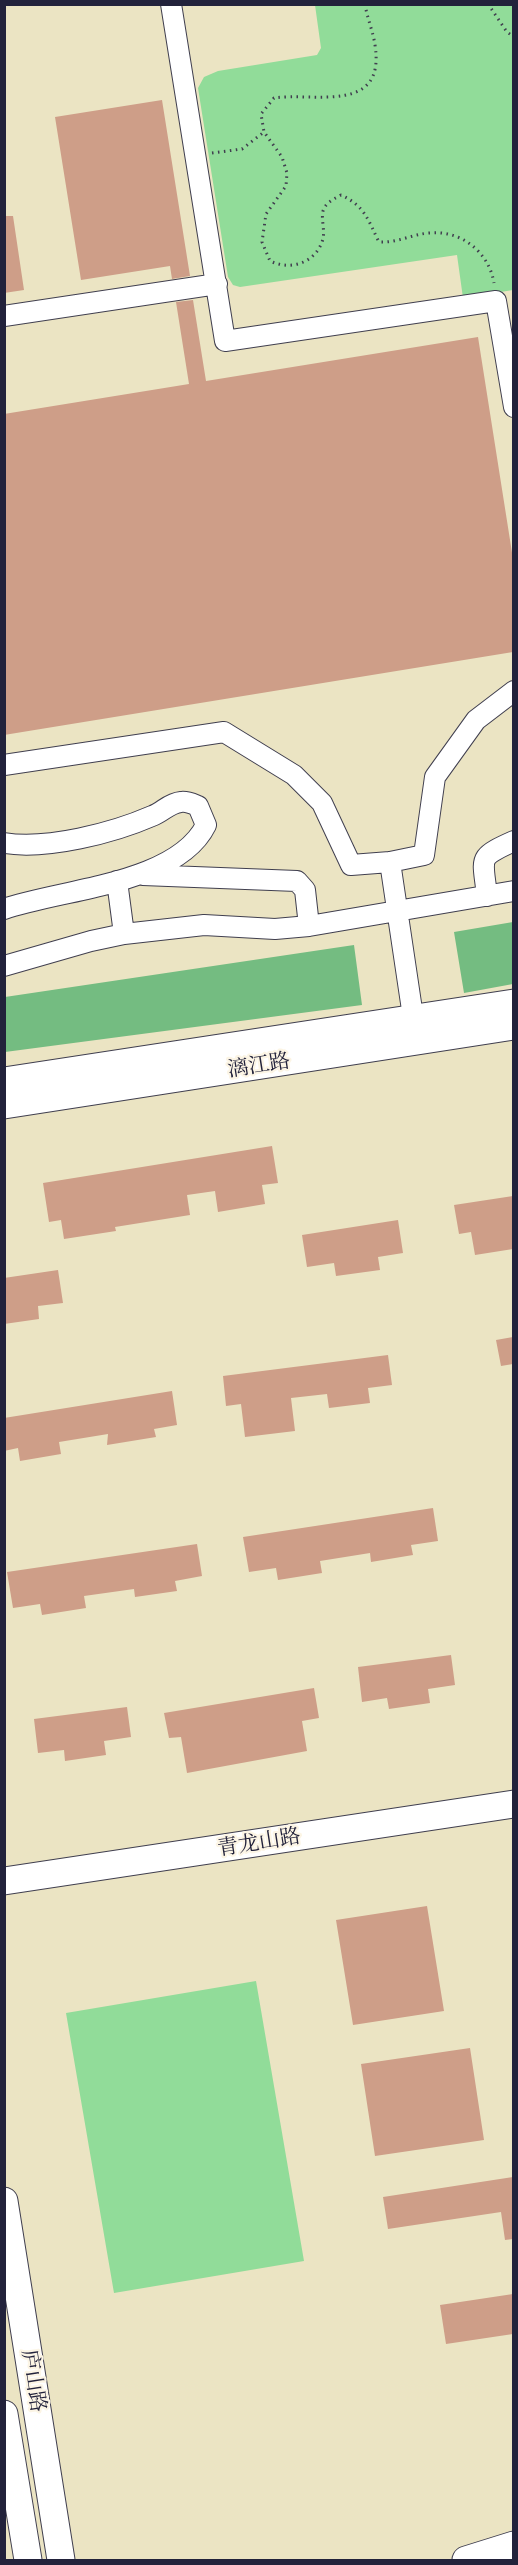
<!DOCTYPE html>
<meta charset="utf-8">
<style>
body{margin:0}
#map{position:relative;width:518px;height:2565px;overflow:hidden;background:#ebe4c3;font-family:"EB Garamond",serif}
canvas{display:block}
.frame{position:absolute;inset:0;border:6px solid #22223b;pointer-events:none}
</style>
<div id="map">
<canvas width="518" height="2565"></canvas>
<div class="frame"></div>
</div>
<script>
const c = document.querySelector('canvas').getContext('2d');
c.lineJoin = 'round';
function paint(path, color) { c.fillStyle = color; c.fill(path, 'evenodd'); }
function strokePath(path, color, width, dash) { c.strokeStyle = color; c.lineWidth = width; c.lineCap = dash ? 'butt' : 'round'; c.setLineDash(dash || []); c.stroke(path); }
function write(font, color, halo, rows, align = 'center') {
  c.font = font + ' "EB Garamond","Noto Serif SC",serif'; c.lineWidth = 4.5; c.setLineDash([]); c.textBaseline = 'middle'; c.strokeStyle = halo; c.fillStyle = color; for (const [text, x, y, turn = 0] of rows) {
    c.save(); c.translate(x, y); c.rotate((+turn || 0) * Math.PI / 180); c.textAlign = isNaN(turn) ? turn : align; if (halo) c.strokeText(text, 0, 0); c.fillText(text, 0, 0); c.restore();
  }
}
paint(new Path2D(`
 M315 5H513V290L463 298 457 255 240 287 233 285 228 277 198 88 204 77 218 71 317 55 321 48Z
 M256 1981 304 2261 114 2293 66 2013Z`), '#91dc99');
paint(new Path2D(`
 M513 922V984L464 993 454 932Z
 M354 945 362 1005 5 1052V997Z`), '#74bc81');
paint(new Path2D(`
 M162 100 190 276 172 279 170 266 81 280 55 117Z
 M4 216H13L24 290 4 293Z
 M193 300 206 381 478 337 513 559V652L4 735V414L189 384 176 302Z
 M272 1146 278 1183 262 1185 265 1204 218 1212 215 1191 187 1195 190 1215 115 1227 116 1231 64 1239 61 1220 49 1222 43 1183Z
 M513 1196V1249L475 1255 471 1232 459 1234 454 1205Z
 M398 1220 403 1253 378 1257 380 1270 336 1276 334 1263 307 1267 302 1235Z
 M58 1270 63 1303 38 1306 39 1319 4 1324V1278Z
 M513 1337V1364L501 1366 496 1340Z
 M388 1355 392 1385 368 1388 370 1403 329 1408 327 1394 291 1398 295 1431 245 1437 241 1404 226 1406 223 1376Z
 M172 1391 177 1425 154 1429 156 1437 107 1445 108 1434 59 1442 61 1454 20 1461 18 1448 4 1451V1418Z
 M433 1508 438 1541 411 1545 413 1555 371 1562 370 1553 320 1561 322 1573 278 1580 276 1568 249 1572 243 1537Z
 M197 1544 202 1576 175 1581 177 1591 135 1597 134 1589 84 1596 86 1608 42 1615 40 1604 13 1608 7 1572Z
 M451 1655 455 1685 428 1689 430 1703 389 1709 387 1698 362 1702 358 1667Z
 M314 1688 319 1718 302 1721 307 1751 187 1773 181 1737 169 1738 164 1713Z
 M127 1707 131 1737 104 1741 106 1755 65 1761 64 1750 38 1753 34 1719Z
 M427 1906 444 2011 353 2025 336 1920Z
 M470 2048 484 2140 375 2156 361 2064Z
 M513 2177V2239L505 2240 501 2212 388 2229 383 2197Z
 M513 2294V2334L446 2344 440 2305Z`), '#ce9e88');
const street = new Path2D(`
 M171 4 225 341 496 301 514 407
 M4 316 217 284
 M4 765 224 732 294 775 322 803 351 865 390 862 424 855 435 777 476 720 514 691
 M4 843C47 850 113 833 152 816 163 812 169 803 181 802 187 801 193 804 198 806L206 825C177 884 62 889 4 909
 M390 862 415 1030
 M143 875 297 881 305 890 309 926
 M117 881 124 934
 M487 896C483 857 476 858 514 841
 M4 966 91 941 124 934 204 925 275 929 309 926 514 891`);
const secondary = new Path2D(`
 M4 1081 514 1003
 M4 1105 514 1026
 M4 1881 514 1804
 M4 2201 61 2560
 M4 2414 28 2560
 M466 2560 514 2545`);
strokePath(street, '#403f4f', 22);
strokePath(secondary, '#403f4f', 29);
strokePath(new Path2D(`
 M365 4C367 18 373 31 375 45 386 115 314 92 274 98L261 114 264 132 282 157 287 173 286 186 266 214 262 242 270 261C291 271 316 263 323 239 325 230 321 219 323 211 326 202 334 199 341 195 365 206 368 220 379 242 398 243 412 234 430 233 461 230 489 252 494 283
 M488 4 507 32 514 37
 M212 153 242 149 264 132`), '#403f4f', 3, [1.5, 4.5]);
strokePath(street, '#fff', 20);
strokePath(secondary, '#fff', 27);
write('21px', '#22223b', '#fcf5e5', [
 ["漓江路",259,1066,-9],
 ["青龙山路",259,1843,-9],
 ["庐山路",33,2381,81]
]);
</script>
